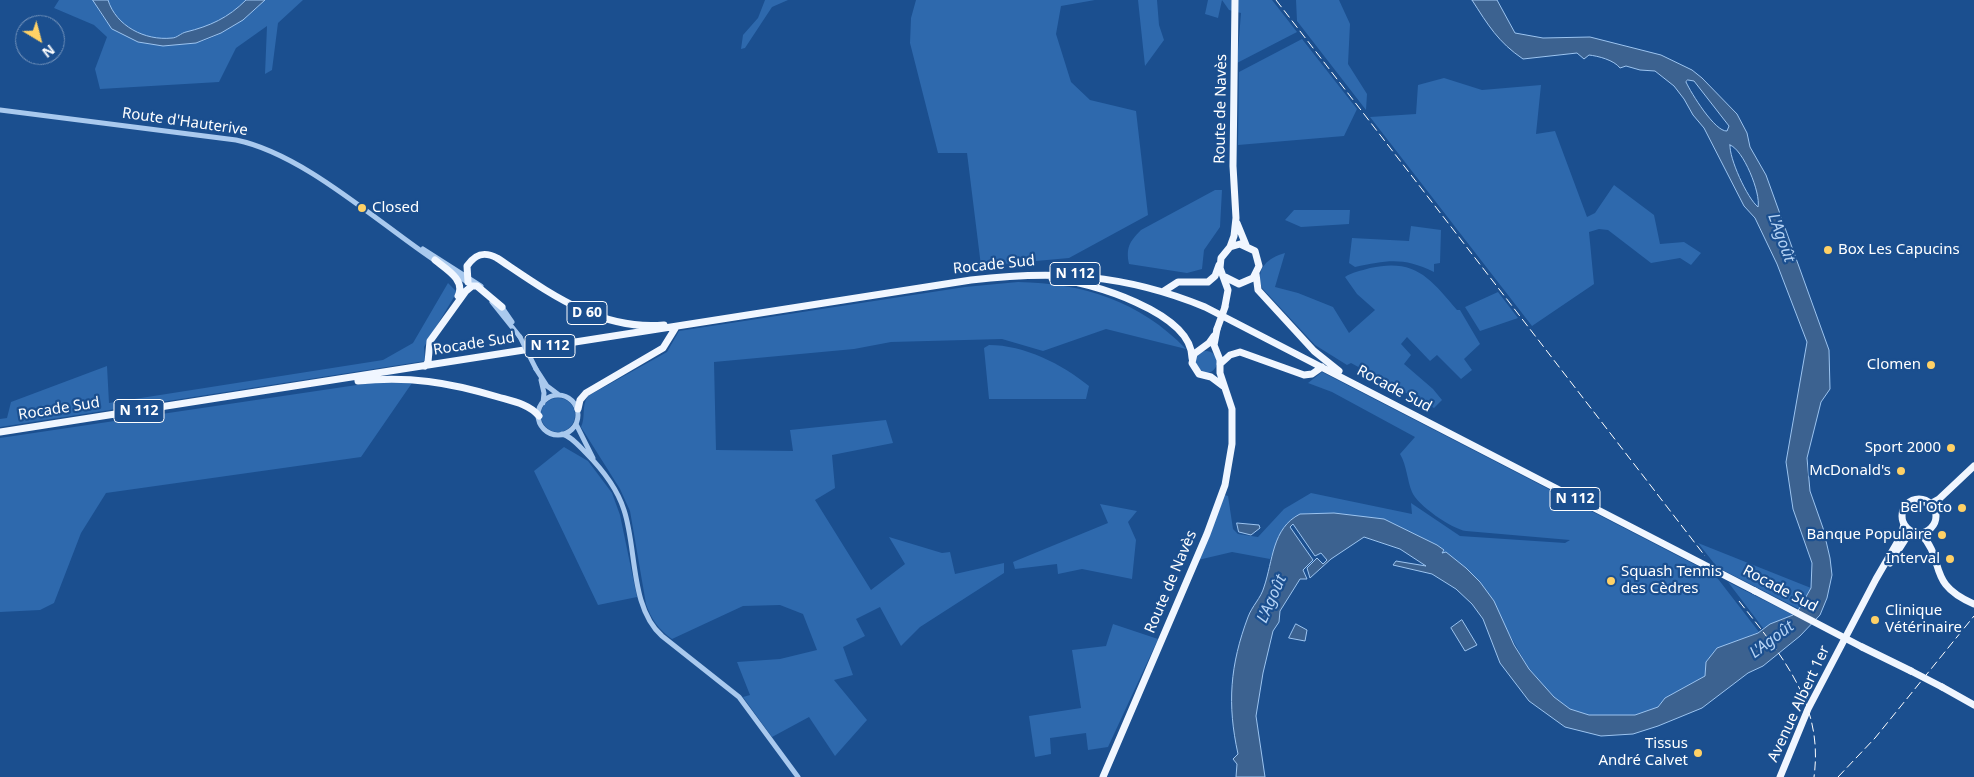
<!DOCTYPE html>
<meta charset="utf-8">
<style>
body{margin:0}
#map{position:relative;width:1974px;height:777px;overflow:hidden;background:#1b4f8f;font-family:"Noto Sans",sans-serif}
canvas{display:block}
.north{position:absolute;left:15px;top:15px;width:50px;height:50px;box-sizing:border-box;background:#1b4f8f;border:1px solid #7695bc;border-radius:50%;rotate:143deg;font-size:14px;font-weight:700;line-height:20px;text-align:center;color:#fff}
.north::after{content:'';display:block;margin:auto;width:18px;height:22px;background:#ffd166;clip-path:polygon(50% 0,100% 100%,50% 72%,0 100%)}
</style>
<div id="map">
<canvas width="1974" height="777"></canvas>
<div class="north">N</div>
</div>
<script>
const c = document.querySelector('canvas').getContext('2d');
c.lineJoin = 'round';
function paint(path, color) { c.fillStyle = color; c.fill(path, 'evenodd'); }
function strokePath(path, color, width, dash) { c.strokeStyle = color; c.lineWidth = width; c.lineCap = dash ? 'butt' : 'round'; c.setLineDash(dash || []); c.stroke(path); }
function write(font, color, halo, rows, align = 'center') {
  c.font = font + ' "Noto Sans",sans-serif'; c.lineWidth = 4.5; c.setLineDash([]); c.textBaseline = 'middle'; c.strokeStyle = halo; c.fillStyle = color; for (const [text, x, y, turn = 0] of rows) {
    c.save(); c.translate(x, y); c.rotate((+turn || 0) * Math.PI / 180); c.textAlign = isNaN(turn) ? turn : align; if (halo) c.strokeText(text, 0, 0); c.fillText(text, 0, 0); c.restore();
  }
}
paint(new Path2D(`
 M59 0H93C112 34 116 33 152 39 162 41 173 44 183 44 214 44 243 20 265 0H303L278 23 272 70 265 74 267 26 236 48 219 82 100 89 95 69 107 37 94 25 54 8Z
 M108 0H246C228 18 210 26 186 32 181 33 177 38 172 38 145 41 116 26 108 0Z
 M765 0H788L772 7 745 48 741 49 743 35 758 18Z
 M916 0H1095L1061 6 1056 34 1071 82 1090 100 1136 111 1148 215 1069 258 981 266 967 153H938L910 43 911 18Z
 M1138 0H1157L1159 25 1164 40 1145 66Z
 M1208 0H1272L1297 32 1237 63 1241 13 1229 10 1222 0 1218 18 1205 14Z
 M1296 0H1339L1350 24 1348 64 1367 94 1366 110 1297 21Z
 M1302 39 1357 109 1344 136 1238 145 1239 72Z
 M1444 78 1482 90 1541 85 1536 134 1555 131 1587 217 1595 213 1614 185 1654 215 1660 244 1684 242 1701 253 1691 265 1680 258 1651 263 1608 230 1599 229 1589 232 1594 284 1532 326 1370 117 1416 114 1418 85Z
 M1215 190H1222L1220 227 1204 250 1202 269 1187 273 1129 264C1126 248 1129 242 1141 230Z
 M1294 210H1350L1349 224 1301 227 1285 220Z
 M1411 226 1441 230 1440 263 1434 264V272C1404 257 1387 260 1355 267L1349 263 1352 238 1409 241Z
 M1285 253 1275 287 1298 293 1333 307 1349 333 1375 310 1357 294 1345 277C1352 272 1361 271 1370 268 1415 258 1430 278 1457 310H1460L1480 344 1464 359 1472 370 1461 379 1437 355 1430 361 1407 337 1401 344 1411 355 1404 364 1433 389 1442 400 1434 408 1351 363 1347 365 1315 345 1262 288C1255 268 1268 258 1285 253Z
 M1018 282C1083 283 1140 301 1186 349L1106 329 1043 351 1002 339 891 342 854 349 714 362 716 450 793 451 790 430 886 420 893 443 832 455 835 488 815 500 871 590 905 564 889 537 942 553 950 552 955 574 1004 563V573L920 627 901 646 880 607 856 619 865 636 843 647 853 675 834 680 867 720 835 756 809 717 772 737 743 697 750 695 737 662 780 659 817 650 803 614 780 605 743 606 672 639C659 630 651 619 646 604L630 511 620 489 581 427C586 417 581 406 588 396L667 352 679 331 965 287Z
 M448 283 457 292 424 347 425 361 0 427V419L7 418 11 402 107 366 109 403 383 360 413 343Z
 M1498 292 1518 318 1480 331 1465 307Z
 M989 345C1024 345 1062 364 1089 386L1086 399H989L984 348Z
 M1195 362a11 11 0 1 1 22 0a11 11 0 1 1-22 0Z
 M1322 372 1715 575 1759 632 1715 650 1706 662 1705 676 1665 698 1658 707 1635 715H1589L1570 709 1554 697 1529 669 1480 582 1466 568 1446 552 1444 554 1437 545 1384 519 1309 513 1295 516 1282 530 1270 559 1232 552 1198 560 1225 495 1228 496 1233 529 1238 534 1258 537 1284 509 1311 493 1412 514 1411 503 1460 536 1565 543 1570 540 1466 531C1452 529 1417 505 1412 492 1407 480 1407 466 1400 454L1415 437 1332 392 1308 383Z
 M377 382 412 383 361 457 106 493 81 533 54 603 40 610 0 612V438Z
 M541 415a17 17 0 1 1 34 0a17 17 0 1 1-34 0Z
 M564 447 588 461 612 493 620 515 637 597 598 605 534 471Z
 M1100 504 1137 511 1128 522 1136 540 1132 579 1082 569 1058 574 1057 564 1015 569 1013 562 1108 523Z
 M1698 543 1811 588 1799 609 1717 567Z
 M1728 582 1793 615 1763 628Z
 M1113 624 1158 639 1108 747 1088 750 1086 733 1050 738 1051 754 1035 757 1029 716 1081 708 1072 650 1106 646Z`), '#2e69ad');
const water = new Path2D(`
 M93 0H108C116 26 145 41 172 38 177 38 181 33 186 32 210 26 228 18 246 0H265L243 20 221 33 196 43 163 46 138 42 112 29Z
 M1472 0H1497L1515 33 1543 38 1590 37 1661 55 1692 70 1702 78 1737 114 1747 133 1750 147 1766 175 1829 350 1830 389 1821 402 1807 458 1810 491 1823 528 1830 558 1832 575 1827 598 1820 615 1800 636 1763 666 1748 673 1702 708 1658 726 1633 734 1601 736 1565 727 1529 701 1500 663 1483 619 1472 604 1456 589 1432 574 1393 565 1396 561 1426 566 1400 549 1364 537 1331 559 1310 578 1307 568 1317 558 1323 564 1327 560 1321 553 1315 556 1293 524 1290 527 1313 560 1303 570 1307 579H1300L1280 611 1279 622 1273 631 1263 673 1256 716 1265 777H1236L1237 764 1233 759 1238 754C1227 704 1230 665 1248 617 1252 606 1261 598 1264 587 1273 561 1272 528 1300 514L1334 513 1384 519 1437 545 1444 550 1442 553 1446 552 1466 568 1480 582 1494 601 1514 645 1529 669 1554 697 1570 709 1589 715H1635L1658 707 1665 698 1705 676 1706 662 1717 648 1758 633 1770 624 1793 615 1799 609 1811 588 1812 563 1793 509 1786 462 1807 342 1777 264 1755 218 1744 206 1704 128 1693 115 1684 99 1674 86 1655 71 1640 70 1626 66 1620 68C1614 60 1598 56 1589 55L1584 59 1577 53 1523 59C1498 42 1488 25 1472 0ZM1688 80 1694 81 1729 126 1727 131C1715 132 1691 93 1686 82ZM1730 145C1743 149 1761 193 1758 207 1747 198 1729 158 1730 145Z
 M1237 523 1259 525 1260 528 1251 535 1239 532Z
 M1462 620 1477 645 1465 651 1451 628Z
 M1296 624 1307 630 1305 641 1289 638Z`);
paint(water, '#3c6290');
strokePath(water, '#9cc4f0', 1);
strokePath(new Path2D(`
 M0 110 236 140C304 154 378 223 437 262
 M423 249 481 286
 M454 273 470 284
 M492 302 520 337
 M501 306 512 322
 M536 369 547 386 559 395
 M541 380 544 393 543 403
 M538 415a20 20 0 1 1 40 0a20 20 0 1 1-40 0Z
 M576 424 593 458
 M562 434C571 436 579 446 586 453 602 469 617 488 624 510 637 549 630 608 662 636L739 697 798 777`), '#a9c9ee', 5);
strokePath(new Path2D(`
 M1237 223 1246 245
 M1230 247 1234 236 1236 218 1233 166 1235 0
 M435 260C446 269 466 280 458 296
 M1256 274 1258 290 1314 351 1339 371
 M1052 278C1089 282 1192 312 1192 358
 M468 282 467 266C475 254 484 251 497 258 548 292 599 331 664 325
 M1164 291 1178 282H1208L1215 276 1219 265
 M1225 306 1228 290 1220 268 1221 258 1230 247 1240 244 1255 251 1259 266 1253 278 1239 284 1225 277
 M1214 336 1209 343 1194 354 1192 363 1199 374 1211 377 1223 386
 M1220 364 1230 355 1240 352 1304 375 1312 374 1322 367
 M425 366 428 362 430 341 466 291 472 286H477L502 307
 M358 381C409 376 448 382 498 397 512 401 529 404 539 416
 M578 409 580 400 586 393 663 348 676 327
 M0 432 971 280C1055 270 1125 274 1205 307L1755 591
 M1902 516a17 17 0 1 1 34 0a17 17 0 1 1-34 0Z
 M1930 504 1939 499 1974 466
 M1920 533C1947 561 1925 583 1974 604
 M1890 563 1906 538 1913 532
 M1862 647 1911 671
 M1942 687 1974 705
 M1103 777 1207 534 1225 485 1232 444V409L1220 373V360L1214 345 1217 329
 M1780 777 1808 709 1876 579 1901 536 1904 524`), '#f0f6ff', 7);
strokePath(new Path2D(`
 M1276 0 1705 556
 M1739 601C1781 655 1824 703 1814 777
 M1838 777 1875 738 1974 616`), '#fff', 1, [9, 4]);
strokePath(new Path2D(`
 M520 337 536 369`), '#a9c9ee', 5);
strokePath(new Path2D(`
 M1217 329 1225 307
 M1755 591 1862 647
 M1911 671 1942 687`), '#f0f6ff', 7);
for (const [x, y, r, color] of [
 [362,208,5,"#ffd166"],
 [1828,250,5,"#ffd166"],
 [1931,365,5,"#ffd166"],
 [1951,448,5,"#ffd166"],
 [1901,471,5,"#ffd166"],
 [1962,508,5,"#ffd166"],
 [1942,535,5,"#ffd166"],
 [1950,559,5,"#ffd166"],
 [1611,581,5,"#ffd166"],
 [1875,620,5,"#ffd166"],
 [1698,753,5,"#ffd166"]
]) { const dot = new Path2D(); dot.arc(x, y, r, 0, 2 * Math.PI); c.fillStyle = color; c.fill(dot); strokePath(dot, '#1b4f8f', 2); }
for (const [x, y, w] of [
 [1075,274,50],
 [587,313,40],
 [550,346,50],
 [139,411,50],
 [1575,499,50]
]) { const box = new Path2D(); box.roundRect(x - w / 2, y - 11.5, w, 23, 4); c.fillStyle = '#1b4f8f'; c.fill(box); strokePath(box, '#fff', 1); }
write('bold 14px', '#fff', null, [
 ["N 112",1075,274],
 ["D 60",587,313],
 ["N 112",550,346],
 ["N 112",139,411],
 ["N 112",1575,499]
]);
write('15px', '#fff', '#1b4f8f', [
 ["Route de Navès",1221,109,-89],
 ["Route d'Hauterive",185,122,8],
 ["Rocade Sud",994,265,-6],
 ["Rocade Sud",474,344,-9],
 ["Rocade Sud",1394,389,28],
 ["Rocade Sud",59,409,-9],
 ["Route de Navès",1171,582,-67],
 ["Rocade Sud",1780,589,28],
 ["Avenue Albert 1er",1799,704,-65]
]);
write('15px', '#fff', '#1b4f8f', [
 ["Closed",372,208,"left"],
 ["Box Les Capucins",1838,250,"left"],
 ["Clomen",1921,365],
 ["Sport 2000",1941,448],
 ["McDonald's",1891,471],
 ["Bel'Oto",1952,508],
 ["Banque Populaire",1932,535],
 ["Interval",1940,559],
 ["Squash Tennis",1621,572,"left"],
 ["des Cèdres",1621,589,"left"],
 ["Clinique",1885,611,"left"],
 ["Vétérinaire",1885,628,"left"],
 ["Tissus",1688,744],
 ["André Calvet",1688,761]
], 'right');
write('italic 16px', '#b5d3f5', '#1b4f8f', [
 ["L'Agoût",1781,238,70],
 ["L'Agoût",1272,599,-66],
 ["L'Agoût",1772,640,-37]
]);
</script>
